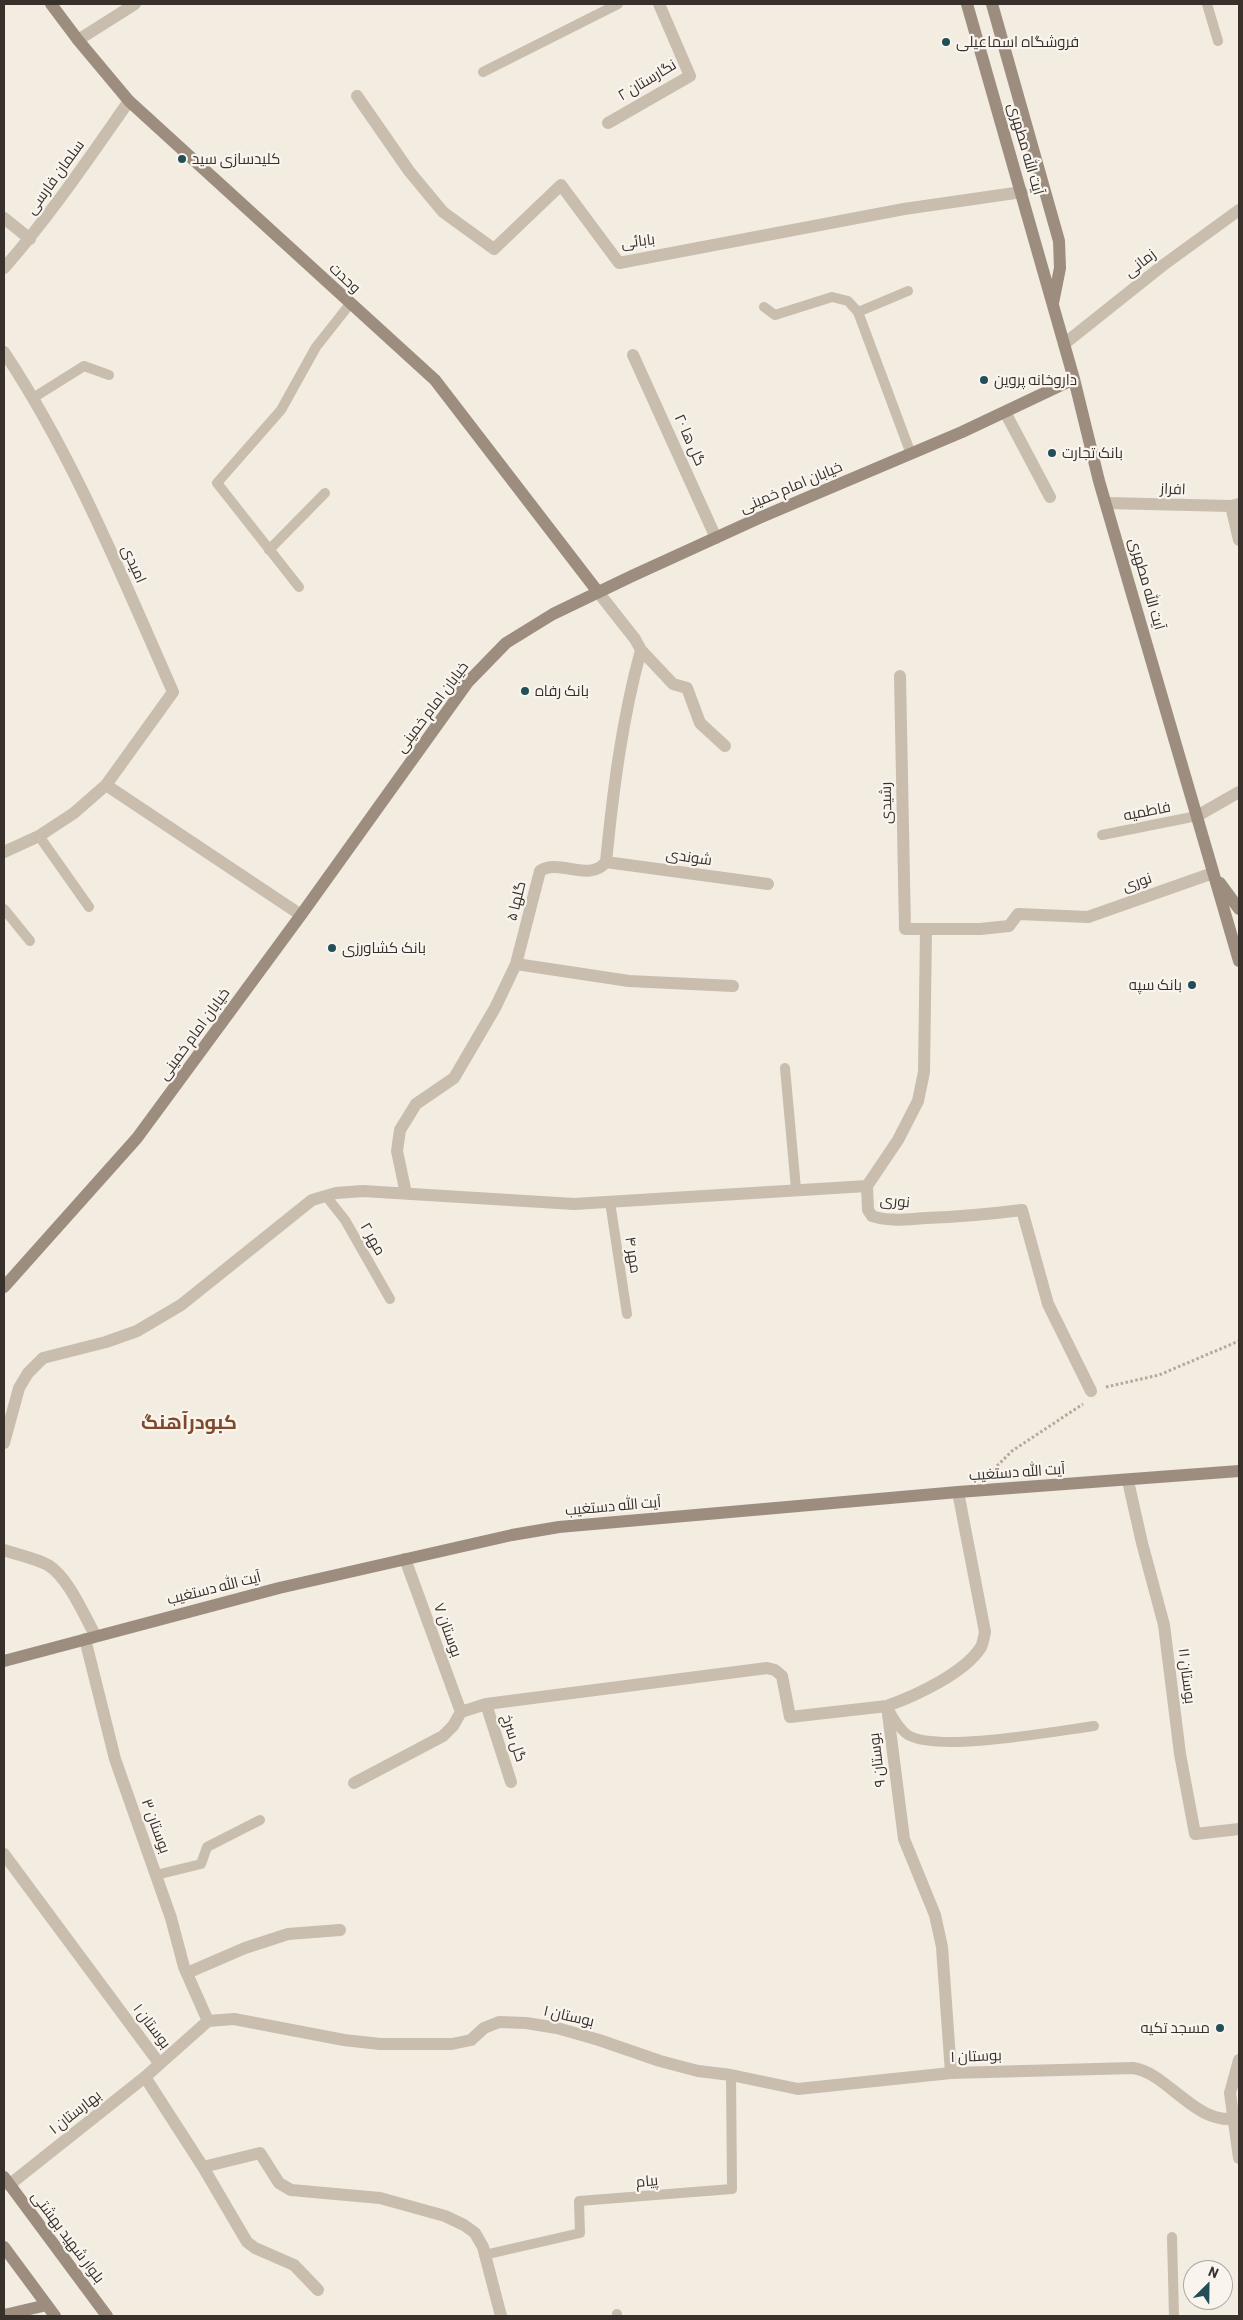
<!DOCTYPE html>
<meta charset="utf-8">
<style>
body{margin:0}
#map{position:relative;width:1243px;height:2320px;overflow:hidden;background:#f2ece1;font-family:Barlow,sans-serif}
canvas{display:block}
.frame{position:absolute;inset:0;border:5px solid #38312b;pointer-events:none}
.north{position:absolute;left:1183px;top:2260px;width:50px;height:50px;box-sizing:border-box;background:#f9f5ee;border:1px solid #aca7a0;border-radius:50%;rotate:23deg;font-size:14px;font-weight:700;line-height:20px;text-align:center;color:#38312b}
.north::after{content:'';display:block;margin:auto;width:18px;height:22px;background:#244e57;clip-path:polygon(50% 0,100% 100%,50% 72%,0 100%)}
</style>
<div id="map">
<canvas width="1243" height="2320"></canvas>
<div class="frame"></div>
<div class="north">N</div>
</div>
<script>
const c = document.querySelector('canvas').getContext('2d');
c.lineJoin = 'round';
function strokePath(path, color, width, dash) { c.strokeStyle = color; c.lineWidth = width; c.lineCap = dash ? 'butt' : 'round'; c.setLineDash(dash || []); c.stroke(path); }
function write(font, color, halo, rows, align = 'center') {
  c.font = font + ' Barlow,Cairo,sans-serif'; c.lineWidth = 4.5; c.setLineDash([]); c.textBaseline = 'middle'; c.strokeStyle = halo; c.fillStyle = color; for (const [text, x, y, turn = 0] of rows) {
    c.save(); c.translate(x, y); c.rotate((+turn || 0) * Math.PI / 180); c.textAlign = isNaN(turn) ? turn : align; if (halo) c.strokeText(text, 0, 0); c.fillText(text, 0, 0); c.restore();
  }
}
strokePath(new Path2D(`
 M1106 1387 1159 1375 1239 1341
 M990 1473 1012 1451 1083 1404`), '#b5a898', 3, [2.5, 2.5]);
strokePath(new Path2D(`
 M1207 4 1218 41
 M483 72 618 4
 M764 307 775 315 832 297 848 301 858 312 911 454
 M858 312 908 291
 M33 398 84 366 109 375
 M269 550 325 493
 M299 587 217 483 281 410 316 347 350 304
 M1102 835 1197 816
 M39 836 89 907
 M4 909 30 941
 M785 1068 796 1189
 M326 1196 345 1220 390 1299
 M610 1202 627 1314
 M889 1710C894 1719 900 1730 908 1735 938 1753 1056 1731 1094 1726
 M156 1875 201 1864 207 1847 260 1820
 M1172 2237 1174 2316
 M484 2255 580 2233 579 2201 732 2189 731 2075
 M617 2314V2316`), '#c9bdae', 10);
strokePath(new Path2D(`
 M78 40 135 4
 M357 96 409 171 443 212 494 249 561 185 619 263 904 209 1022 192
 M608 123 690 76 659 4
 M4 218 30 239
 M4 268C50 216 89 158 129 101
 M1064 344 1162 266 1239 210
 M4 352C74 457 122 577 173 692L106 785 74 813 39 836 4 852
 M633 355 716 538
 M1005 412 1050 497
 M1106 503 1231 506 1239 504
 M1231 506 1239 540
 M641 650 673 684 687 688 700 723 725 746
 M900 676 905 929H980L1009 926 1018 914 1088 917 1213 873
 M106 785 301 915
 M1197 816 1239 792
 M606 862 768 884
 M926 929 924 1072 918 1101 898 1140 867 1186 868 1210 872 1216C888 1222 908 1219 926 1218 958 1217 990 1214 1022 1210L1048 1304 1091 1391
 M516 964 629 981 733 986
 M400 1193 405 1189 397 1151 400 1130 416 1104 454 1078 495 1008 516 964 540 871C559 858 589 883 606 862 613 791 622 719 641 650L635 639 598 592
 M4 1443 19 1388 28 1373 43 1358 106 1342 137 1331 181 1305 312 1200 336 1193 363 1191 574 1204 867 1186
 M1128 1481 1142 1543 1164 1625 1180 1754 1195 1834 1239 1829
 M4 1550C18 1555 35 1558 48 1565 68 1577 84 1615 95 1635
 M405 1559 461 1712
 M85 1639 115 1759 171 1918 184 1967 208 2021
 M486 1704 511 1782
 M354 1783 443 1736 453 1726 461 1712 486 1704 767 1668 775 1670 782 1676 790 1717 887 1706
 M4 1854 159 2063
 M187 1973 245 1948 288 1934 340 1930
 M1239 2060 1230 2093 1239 2158
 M951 2073 942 1947 935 1915 904 1839 887 1706C915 1696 965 1673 981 1647 983 1643 984 1637 985 1632L958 1492
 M145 2077 203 2167 260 2153 279 2183 291 2190 380 2198 445 2216 464 2225 475 2233 483 2247 501 2316
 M203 2167 247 2242 255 2248 294 2265 318 2290
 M9 2185 145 2077 208 2021 234 2019 344 2040 380 2044H452L471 2040 484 2028 499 2022 526 2023 557 2028 599 2040 660 2061 698 2071 731 2075 798 2089 951 2073 1133 2068C1169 2073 1195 2127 1239 2118`), '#c9bdae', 12);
strokePath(new Path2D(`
 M51 4 78 40 129 101 435 380 598 592
 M967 4 1074 379 1099 481 1239 961
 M992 4 1059 241 1060 268 1053 303
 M1220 883 1239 909
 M4 1287 137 1138 301 915 468 682 506 643 553 614 632 576 759 518 962 432 1074 379
 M4 1661 279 1588 512 1535 559 1527 958 1492 1239 1471
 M4 2177 107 2316
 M4 2247 55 2316
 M4 2315 47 2305`), '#9d8d7f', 12);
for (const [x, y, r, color] of [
 [946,42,5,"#244e57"],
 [182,159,5,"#244e57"],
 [984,380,5,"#244e57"],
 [1052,453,5,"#244e57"],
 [525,691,5,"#244e57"],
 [332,948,5,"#244e57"],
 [1192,985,5,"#244e57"],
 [1220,2028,5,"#244e57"]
]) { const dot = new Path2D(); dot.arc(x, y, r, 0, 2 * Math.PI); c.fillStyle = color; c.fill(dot); strokePath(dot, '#f9f5ee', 2); }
write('15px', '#38312b', '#f9f5ee', [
 ["فروشگاه اسماعیلی",956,42],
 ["کلیدسازی سید",192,159],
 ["داروخانه پروین",994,380],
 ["بانک تجارت",1062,453],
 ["بانک رفاه",535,691],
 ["بانک کشاورزی",342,948],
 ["بانک سپه",1182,985,"right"],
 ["مسجد تکیه",1210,2028,"right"]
], 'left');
write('15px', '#38312b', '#f9f5ee', [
 ["نگارستان ۲",647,80,-31],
 ["آیت الله مطهری",1026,149,74],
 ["سلمان فارسی",55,177,-54],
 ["بابائی",638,241,-7],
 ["زمانی",1140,263,-38],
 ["وحدت",345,278,43],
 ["گل ها ۲۰",690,440,66],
 ["خیابان امام خمینی",791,487,-23],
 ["افراز",1173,489,2],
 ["امیدی",134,564,66],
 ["آیت الله مطهری",1147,584,74],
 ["خیابان امام خمینی",432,707,-53],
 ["رشیدی",886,803,-91],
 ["فاطمیه",1147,811,-11],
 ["شوندی",689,857,8],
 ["نوری",1137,882,-19],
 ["گلها ۵",516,901,-76],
 ["خیابان امام خمینی",194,1034,-54],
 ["نوری",895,1201,5],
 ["مهر ۲",373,1239,60],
 ["مهر ۴",633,1255,81],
 ["آیت الله دستغیب",1017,1472,-4],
 ["آیت الله دستغیب",613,1506,-5],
 ["آیت الله دستغیب",214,1588,-14],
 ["بوستان ۷",448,1630,70],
 ["بوستان ۱۱",1187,1676,83],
 ["گل سرخ",514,1738,72],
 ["بوستان ۹",877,1760,-97],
 ["بوستان ۳",156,1826,70],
 ["بوستان ۱",569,2016,13],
 ["بوستان ۱",152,2026,53],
 ["بوستان ۱",976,2056,-2],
 ["بهارستان ۱",75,2112,-38],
 ["پیام",647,2181,-5],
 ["بلوار شهید بهشتی",68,2237,53]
]);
write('bold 20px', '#81492b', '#f9f5ee', [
 ["کبودرآهنگ",189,1422]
]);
</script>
